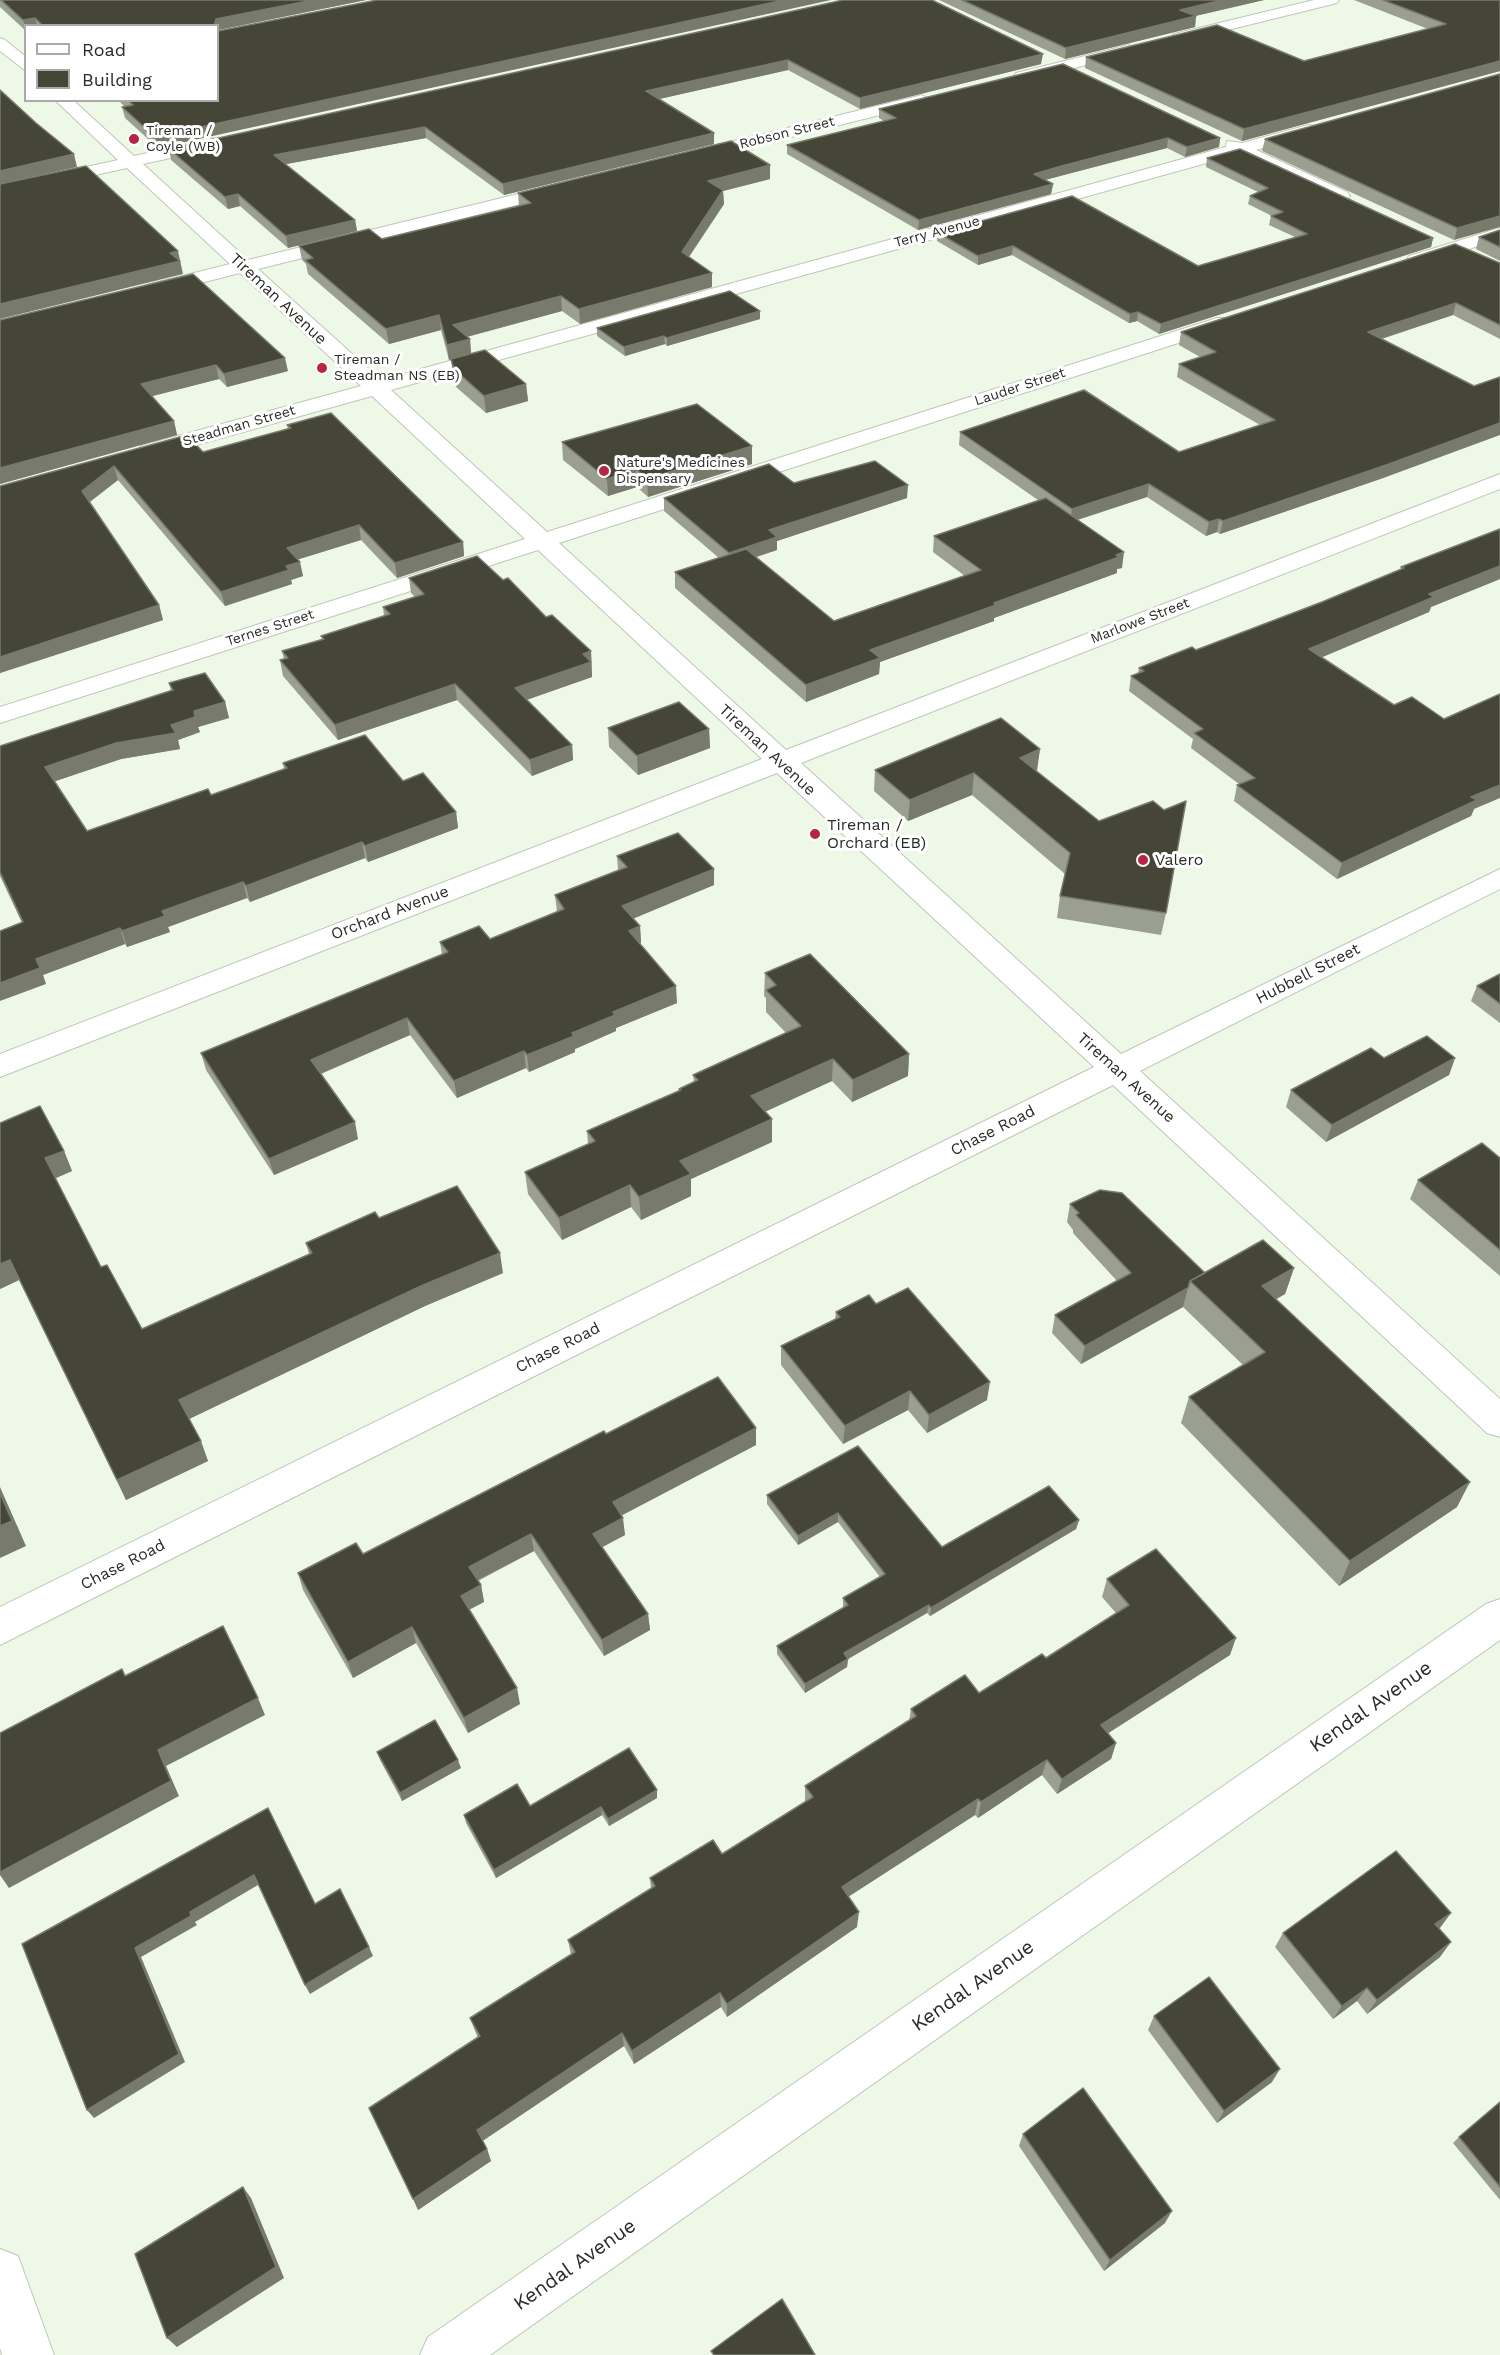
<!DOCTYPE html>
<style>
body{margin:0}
#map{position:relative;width:1500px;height:2355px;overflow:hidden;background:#eef8e7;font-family:"Work Sans",sans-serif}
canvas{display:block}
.legend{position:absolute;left:24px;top:24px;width:195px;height:78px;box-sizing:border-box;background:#fff;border:2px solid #a9aba8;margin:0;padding:8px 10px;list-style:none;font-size:18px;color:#282c26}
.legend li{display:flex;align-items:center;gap:12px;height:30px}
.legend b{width:30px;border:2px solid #a9aba8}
</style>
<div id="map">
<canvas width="1500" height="2355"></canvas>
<ul class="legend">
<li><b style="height:8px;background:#fff"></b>Road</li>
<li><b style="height:16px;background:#454637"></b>Building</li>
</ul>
</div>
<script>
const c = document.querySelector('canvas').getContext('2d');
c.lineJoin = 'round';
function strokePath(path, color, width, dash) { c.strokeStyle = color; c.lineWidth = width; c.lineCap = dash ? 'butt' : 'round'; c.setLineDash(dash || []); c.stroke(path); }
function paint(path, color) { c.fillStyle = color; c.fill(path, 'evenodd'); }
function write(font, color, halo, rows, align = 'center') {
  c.font = font + ' "Work Sans",sans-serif'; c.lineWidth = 6; c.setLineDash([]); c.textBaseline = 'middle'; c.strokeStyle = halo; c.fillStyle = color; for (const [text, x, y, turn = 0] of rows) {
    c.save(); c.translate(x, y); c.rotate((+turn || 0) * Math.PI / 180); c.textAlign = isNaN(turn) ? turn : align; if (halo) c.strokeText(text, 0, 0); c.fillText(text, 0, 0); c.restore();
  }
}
const minor = new Path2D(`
 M1314 0H1339L1337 3 1179 42 1171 37 1174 34Z
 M0 38 5 40 26 57V71L0 51Z
 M1129 45 1137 50 1134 53 1022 81 1014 76 1016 73Z
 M922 95 930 100 928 103 695 161 686 156 689 152Z
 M55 100H73L134 156 215 138 221 139 223 143 221 147 143 164 248 260 563 183 569 184 572 188 569 192 258 269 381 380 1226 147 1227 141 1242 143 1308 125 1314 126 1316 130 1314 134 1256 150 1347 192 1350 196 1347 200H1335L1239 154 391 390 547 532 1217 318H1231L1234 322 1231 326 559 543 786 750 1500 474V489L801 763 1121 1054 1500 869V889L1140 1071 1500 1399V1437L1487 1433 1113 1085 0 1645V1607L1094 1067 777 773 0 1077V1054L762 759 538 550 0 723V707L525 539 372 396 157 456H141L138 451 141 446 361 386 240 273 153 295 146 293 143 289 146 285 230 264 127 168 0 196V186L118 160Z
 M1500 228V239L1416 266 1407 260 1409 256Z
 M1500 1599V1640L490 2355H420L428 2337 1486 1604Z
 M0 2249 18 2256 54 2355H2L0 2348Z`);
strokePath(minor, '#bec7b7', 2);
paint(minor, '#fff');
paint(new Path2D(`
 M0 0H366L218 30V26H26V31L0 7Z
 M843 0 1041 64 860 109 788 70 659 99 714 144 504 195 426 138 286 164 355 220 357 231 288 248 240 206 228 209 171 160 169 149Z
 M939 0H1264L1195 16H1196L1195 27 1065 59Z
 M1354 0H1500V71L1242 141 1085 68 1086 57 1304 61 1428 29Z
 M1500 74 1454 240 1262 151 1265 139Z
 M118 100H218L158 148 125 118 122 107H125Z
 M879 109 1220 138 1219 147 1185 157 1167 148 1045 180 1053 184 1051 194 918 230 787 154V145L884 121 879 118Z
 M1207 158 1433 238 1431 247 1159 334 1137 321 1129 323 1012 255 978 265 937 241 938 233 1198 266 1295 237 1269 225 1271 216H1272L1248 204 1250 196 1258 192 1206 167Z
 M770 165V179L723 191 724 204 689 257 712 287 580 324 562 311 467 337 470 339 471 354 526 384 528 401 486 413 456 387 453 376 451 359 449 360 441 330 389 344 308 274 306 264 302 260 299 246 382 239 519 206 518 193Z
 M1500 230V261L1476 249 1479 237Z
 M1500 263V339L1453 315 1382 339 1386 477 1220 534 1217 532 1206 536 1147 497 1078 520 1122 568 1117 569V573L994 618V621L880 662 879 674 806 702 675 588V572L719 558 664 511V498L794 483 907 498 777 541V550L756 557 834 621 965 576 933 552 934 536 1038 500 959 445 960 432 1179 452 1260 425 1177 377 1179 364 1200 357 1179 345 1181 332Z
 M760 319 667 346 665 344 625 356 597 336V328Z
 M0 320 288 371 227 387 219 379 152 396 174 421 177 435 0 484Z
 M287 425 463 542 464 556 397 578 361 540 298 559 303 576 291 580 292 584 225 606 118 480 89 502 159 605 163 620 0 673V486L203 452 288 429Z
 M604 431 752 446V464L648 497 637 487 608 496 563 460 562 442Z
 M1500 529V579L1431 607 1429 612 1322 657 1474 809 1471 816 1337 879 1234 801 1237 785 1239 784 1191 748 1193 739 1129 691 1131 676 1138 673 1139 668 1196 650 1322 602 1401 570V567Z
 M409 578 503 580 546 617 591 651 592 677 527 700 572 745 573 760 532 776 457 700 338 740 283 676 280 660 284 659 282 651 322 639 321 636 384 616 383 607 415 597 411 593Z
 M169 683 225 702 229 718 198 727 200 732 178 740 180 749 121 759 55 781 87 831 211 795 284 769 283 763 403 781 456 812 458 828 368 862 365 858 250 902 247 898 168 927 170 932 127 947 125 944 43 975 46 984 22 923 0 876V746L171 691Z
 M608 728 709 729 710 748 638 775 609 747Z
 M1040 749 1036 771 1166 913 1161 935 1057 918 1060 896 1065 874 972 795 908 821 874 791 875 770Z
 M617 856 714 885 633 918 640 926 641 943H639L677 1003 616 1028V1031L575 1049V1052L529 1072 526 1068 457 1098 410 1035 321 1074 358 1139 274 1175 206 1070 201 1053 442 955 440 942 490 939 557 912 555 895 618 870Z
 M765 973 909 1054 908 1076 852 1102 832 1081 765 1112 772 1142 691 1179V1196L641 1220 631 1207 562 1240 528 1194 525 1172 588 1144 587 1131 679 1091V1089L694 1082 693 1075 786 1033 766 1012V998L764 996Z
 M1500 974V1023L1471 1001 1477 986Z
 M1384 1058H1455L1449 1075 1326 1142 1286 1107 1291 1090Z
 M0 1123 64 1151 72 1171 55 1178 101 1267 142 1329 309 1254 306 1243 379 1218 503 1273 425 1306 189 1419 208 1461 126 1500 19 1280 0 1289Z
 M1500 1158V1276L1410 1199 1418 1180Z
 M1070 1204 1205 1273 1294 1268 1285 1294 1276 1299 1457 1507 1339 1586 1181 1423 1189 1397 1243 1365 1183 1307 1081 1364 1052 1333 1055 1315 1117 1281 1073 1233V1230L1067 1222Z
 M876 1304 987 1400 927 1433 908 1410 843 1444 781 1365V1346L835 1319 836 1312Z
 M756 1428V1445L621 1515 625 1535 602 1547 648 1614 650 1630 604 1656 534 1551 478 1581 481 1585 484 1602 469 1610 520 1704 468 1733 416 1643 353 1678 303 1590 298 1573 363 1554 606 1434Z
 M858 1446 942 1547 1079 1520 1076 1529 930 1616 927 1613 848 1659 847 1667 805 1693 777 1654V1646L843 1608V1598L880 1577 838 1522 798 1545 767 1504V1495Z
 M1107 1579 1230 1655 1108 1733 1116 1743 1111 1759 1057 1794 1042 1775 978 1818 975 1815 848 1897 857 1927 727 2017 721 2007 634 2064 624 2046 482 2141 487 2149 491 2161 418 2210 478 2038 475 2031 470 2018 571 1955 568 1940 651 1889 650 1878 722 1854 805 1802V1786L909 1721 911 1709 979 1693 1046 1658 1116 1613 1102 1597Z
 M377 1752 461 1768 402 1801 380 1760Z
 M657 1798 609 1826 602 1815 496 1878 466 1823 464 1815 530 1806Z
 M1440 1928 1439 1929 1440 1957 1367 2014 1357 2001 1333 2019 1275 1947 1283 1933Z
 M1154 2016 1272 2082 1217 2123 1148 2030Z
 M1500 2102V2200L1453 2143 1459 2137Z
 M1023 2134 1165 2223 1104 2271 1019 2146Z`), '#9a9f8f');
paint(new Path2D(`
 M313 0H366L218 30V26H214L216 19Z
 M784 0H831L158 148 155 137Z
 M1222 0H1264L1178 20 1180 10Z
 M1196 16 1195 27 1065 59 1066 48Z
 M35 18 37 26H26V30L23 20Z
 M1043 54 1041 64 860 109V98Z
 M788 60V70L646 102V91Z
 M1500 61V71L1242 141 1244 129Z
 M425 127 426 138 276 166 274 155Z
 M714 133V144L504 195 503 184Z
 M1168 138 1167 148 1033 183 1034 174Z
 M1220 138 1219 147 1185 157 1187 147Z
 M74 154 77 167 0 184V171Z
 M770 165V179L723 191 724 204 682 267V252L708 181Z
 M1053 184 1051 194 918 230 919 220Z
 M238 194 240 206 228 209 225 197Z
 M1500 216V227L1454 240 1457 228Z
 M355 220 357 231 288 248 286 236Z
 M1433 238 1431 247 1159 334 1161 324Z
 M1013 246 1012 255 978 265V256Z
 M178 251 183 274 0 319V304Z
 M712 273V287L580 324 579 309Z
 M561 296 562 311 455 340 453 325Z
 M1456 303 1453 315 1365 344 1368 332Z
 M760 311V319L667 346V338Z
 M1138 312 1137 321 1129 323 1130 314Z
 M439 315 441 330 389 344 386 329Z
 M664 336 665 344 625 356 624 347Z
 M470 339 471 354 449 360 447 345Z
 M285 358 288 371 227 387 224 374Z
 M216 365 219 379 145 398 141 384Z
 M526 384 528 401 486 413 484 396Z
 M174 421 177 435 0 484V468Z
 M1500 423V435L1386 477 1220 534 1223 521Z
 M752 446V464L648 497 647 479Z
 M114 466 118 480 86 505 82 491Z
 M636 469 637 487 608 496 607 479Z
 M1149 484 1147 497 1070 522 1072 509Z
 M908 485 907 498 777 541V550L729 566V553L769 530Z
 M1219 519 1217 532 1206 536 1209 522Z
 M359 525 361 540 290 562 287 548Z
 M463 542 464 556 397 578 395 563Z
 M1124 552 1122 568 1117 569V573L994 618V621L880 662 879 674 806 702V685L870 650 994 603Z
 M300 562 303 576 291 580 292 584 225 606 221 592 286 566Z
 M1500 566V579L1431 607 1429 612 1306 664 1309 649 1429 594Z
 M159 605 163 620 0 673V657Z
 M591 651 592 677 517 703 515 688 583 654Z
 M455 684 457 700 338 740 335 725Z
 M225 702 229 718 198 727 200 732 178 740 180 749 121 759 50 783 45 767 171 725 194 711Z
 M709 729 710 748 638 775 637 756Z
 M572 745 573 760 532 776 530 760Z
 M1040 749 1037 771 1017 780 1020 758Z
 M974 773 972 795 908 821 910 800Z
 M1500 785V798L1474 809 1471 816 1337 879 1342 863 1471 797Z
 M456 812 458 828 368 862 365 846Z
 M362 842 365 858 250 902 246 886Z
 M714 869V885L623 923 622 906Z
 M243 882 247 898 168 927 170 932 127 947 122 931 162 911Z
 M640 926 641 943 630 947 629 931Z
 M120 928 125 944 43 975 46 984 0 1001V983L36 959Z
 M676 986 677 1003 616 1028V1031L575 1049V1052L529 1072 527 1055 613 1012Z
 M407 1018 410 1035 315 1076 311 1060Z
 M524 1051 526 1068 457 1098 454 1081Z
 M909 1054 908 1076 852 1102 853 1080Z
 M1455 1058 1449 1075 1326 1142 1332 1125Z
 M833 1059 832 1081 751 1118V1096Z
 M772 1119V1142L691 1179V1196L641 1220 639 1197 680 1161Z
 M355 1122 358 1139 274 1175 269 1159Z
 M64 1151 72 1171 54 1179 45 1158Z
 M630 1185 631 1207 562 1240 559 1218Z
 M500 1253 503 1273 425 1306 187 1420 179 1400 421 1286Z
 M10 1260 19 1280 0 1289V1264Z
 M1294 1268 1285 1294 1254 1312 1262 1286Z
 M1188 1288 1183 1307 1081 1364 1085 1346Z
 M990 1382 987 1400 927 1433 929 1415Z
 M910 1391 908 1410 843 1444 845 1426Z
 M756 1428V1445L615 1519 613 1502Z
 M201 1441 208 1461 126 1500 117 1480Z
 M1470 1482 1457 1507 1339 1586 1350 1561Z
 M0 1487 26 1546 0 1558Z
 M838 1513V1522L798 1545V1536Z
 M623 1518 625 1535 595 1551 593 1534Z
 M1079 1520 1076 1529 930 1616 931 1608Z
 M531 1534 534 1551 472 1583 469 1567Z
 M481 1585 484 1602 464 1612 461 1596Z
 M929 1605 927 1613 848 1659 847 1667 805 1693V1684L844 1653Z
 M648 1614 650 1630 604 1656 602 1640Z
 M412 1627 416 1643 353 1678 348 1662Z
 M1236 1638 1230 1655 1096 1741 1101 1725Z
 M517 1688 520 1704 468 1733 464 1718Z
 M258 1698 265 1715 166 1766 179 1796 9 1888 0 1875V1872L158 1750Z
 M1116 1743 1111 1759 1057 1794 1062 1779Z
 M458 1760 461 1768 402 1801 400 1793Z
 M1047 1760 1042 1775 978 1818 981 1802Z
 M657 1790V1798L609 1826 608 1819Z
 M978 1799 975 1815 840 1902 842 1887Z
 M601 1807 602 1815 496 1878 494 1870Z
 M254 1875 258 1885 195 1922 197 1925 141 1957 185 2062 94 2118 87 2110 135 1948 190 1912Z
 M859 1912 857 1927 727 2017V2004Z
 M1451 1913 1440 1928 1425 1938 1435 1924Z
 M1451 1942 1440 1957 1367 2014 1377 2000Z
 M369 1947 373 1956 310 1994 305 1985Z
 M1367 1988 1357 2001 1333 2019 1342 2006Z
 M720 1993 721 2007 634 2064 632 2051Z
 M622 2033 624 2046 481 2142 477 2130Z
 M1280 2069 1272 2082 1217 2123 1224 2111Z
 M487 2149 491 2161 418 2210 413 2199Z
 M243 2187 251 2198 284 2278 177 2347 167 2338Z
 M1172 2211 1165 2223 1104 2271 1110 2260Z`), '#787b6c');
const building = new Path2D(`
 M1 0H313L216 19 214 26H43L35 18 23 20Z
 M377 0H784L155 137 122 107 133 105 128 100H218V31Z
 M843 0H932L1043 54 860 98 788 60 646 91 714 133 503 184 425 127 274 155 355 220 286 236 238 194 225 197 169 149Z
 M962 0H1222L1180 10 1196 16 1066 48Z
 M1383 0H1500V61L1244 129 1086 57 1217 25 1304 61 1446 24Z
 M1063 64 1220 138 1187 147 1168 138 1058 167 1034 174 1053 184 919 220 787 145 896 118 879 109Z
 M1500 74V216L1457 228 1265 139Z
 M0 90 36 123 74 154 0 171Z
 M731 141 770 165 708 181 723 190 682 252 712 273 579 309 561 296 453 325 470 339 447 345 439 315 386 329 305 260 313 258 299 246 369 229 382 239 531 203 518 193Z
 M1240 149 1433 238 1161 324 1138 312 1130 314 1013 246 978 256 938 233 1072 196 1198 266 1307 234 1271 216 1283 212 1250 196 1268 188 1207 158Z
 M86 166 178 251 170 253 180 261 0 304V184Z
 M1500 230V247L1479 237Z
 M1455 244 1500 263V325L1456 303 1368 332 1474 386 1500 377V423L1389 464 1223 521 1219 519 1209 522 1149 484 1072 509 960 432 1084 390 1179 452 1275 420 1179 364 1216 352 1181 332Z
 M193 274 285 358 224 374 216 365 141 384 174 421 0 468V320Z
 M730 291 760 311 667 338 664 336 624 347 597 328Z
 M485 350 526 384 484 396 454 369 451 359Z
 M697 404 752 446 647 479 636 469 607 479 562 442Z
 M331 413 463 542 395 563 359 525 287 548 300 562 286 566 289 570 221 592 114 466 82 491 159 605 0 657V486L187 435 203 452 291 428 287 425Z
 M875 461 908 485 769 530 777 537 729 553 664 498 769 464 794 483Z
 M1046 498 1124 552 1116 555 1119 557 994 603 996 605 870 650 880 658 806 685 675 572 746 549 834 621 981 570 934 536Z
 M1500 529V566L1429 594 1434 597 1309 649 1394 705 1412 697 1444 719 1500 694V785L1471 797 1477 800 1342 863 1237 785 1255 778 1194 733 1203 729 1131 676 1144 671 1139 668 1192 647 1196 650 1322 602 1404 568 1401 567Z
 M477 556 503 580 508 578 546 617 552 615 591 651 583 654 591 662 515 688 572 745 530 760 455 684 335 725 280 660 288 658 282 651 324 639 321 636 390 614 383 607 424 594 409 578Z
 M205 673 225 702 194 711 195 717 171 725 176 733 116 743 45 767 87 831 208 789 211 795 287 768 283 763 365 735 403 781 423 773 456 812 365 846 362 842 246 886 243 882 162 911 165 916 122 931 120 928 36 959 40 968 0 983V931L23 922 0 872V746L173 690 169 683Z
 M679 702 709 729 637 756 608 728Z
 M1001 718 1040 749 1020 758 1099 821 1153 801 1164 810 1186 801 1166 913 1060 896 1070 853 974 773 910 800 875 770Z
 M678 833 714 869 622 906 640 926 629 931 676 986 613 1012 615 1015 572 1033 574 1036 527 1055 524 1051 454 1081 407 1018 311 1060 355 1122 269 1159 201 1053 448 952 440 942 479 926 490 939 564 909 555 895 627 867 617 856Z
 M810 954 909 1054 853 1080 833 1059 751 1096 772 1119 680 1161 691 1174 639 1197 630 1185 559 1218 525 1172 595 1141 587 1131 681 1090 679 1089 698 1080 693 1075 801 1026 766 990 776 985 765 973Z
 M1500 974V1004L1477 986Z
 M1427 1036 1455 1058 1332 1125 1291 1090 1371 1048 1384 1058Z
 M40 1106 64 1151 45 1158 101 1267 107 1265 142 1329 312 1253 306 1243 375 1212 379 1218 457 1186 500 1253 421 1286 179 1400 201 1441 117 1480 10 1260 0 1264V1123Z
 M1482 1143 1500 1158V1250L1418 1180Z
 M1100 1190 1122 1193 1205 1273 1190 1281 1188 1288 1085 1346 1055 1315 1131 1273 1076 1215 1079 1213 1070 1204Z
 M1263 1240 1294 1268 1262 1286 1470 1482 1350 1561 1189 1397 1265 1352 1190 1281Z
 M908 1288 990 1382 929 1415 910 1391 845 1426 781 1346 840 1317 836 1312 869 1295 876 1304Z
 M718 1377 756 1428 613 1502 623 1518 593 1534 648 1614 602 1640 531 1534 469 1567 481 1585 461 1596 517 1688 464 1718 412 1627 348 1662 298 1573 356 1543 363 1554 604 1431 606 1434Z
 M858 1446 942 1547 1049 1486 1079 1520 931 1608 929 1605 844 1653 848 1659 805 1684 777 1646 848 1605 843 1598 885 1574 838 1513 798 1536 767 1495Z
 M0 1493 12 1521 0 1526Z
 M1156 1549 1236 1638 1101 1725 1116 1743 1062 1779 1047 1760 981 1802 978 1799 842 1887 859 1912 727 2004 720 1993 632 2051 622 2033 477 2130 487 2149 413 2199 369 2108 480 2036 470 2018 575 1952 568 1940 655 1886 650 1878 713 1840 722 1854 813 1797 805 1786 916 1716 911 1709 965 1675 979 1693 1042 1654 1046 1658 1129 1605 1107 1579Z
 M223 1626 258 1698 158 1750 171 1781 0 1872V1733L122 1669 125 1676Z
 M435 1720 458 1760 400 1793 377 1752Z
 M629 1748 657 1790 608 1819 601 1807 494 1870 464 1815 517 1784 530 1806Z
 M268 1808 315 1904 340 1889 369 1947 305 1985 254 1875 190 1912 191 1916 135 1948 179 2054 87 2110 22 1944Z
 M1396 1851 1451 1913 1435 1924 1451 1942 1377 2000 1367 1988 1342 2006 1283 1933Z
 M1209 1977 1280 2069 1224 2111 1154 2016Z
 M1083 2088 1172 2211 1110 2260 1023 2134Z
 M1500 2102V2187L1459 2137Z
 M243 2187 276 2267 167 2338 135 2254Z
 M782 2299 815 2355H714L711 2351Z`);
paint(building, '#454637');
strokePath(building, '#787b6c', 1.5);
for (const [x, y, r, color] of [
 [134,139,6,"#b72544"],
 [322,368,6,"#b72544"],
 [604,471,6,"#b72544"],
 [815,834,6,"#b72544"],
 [1143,860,6,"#b72544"]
]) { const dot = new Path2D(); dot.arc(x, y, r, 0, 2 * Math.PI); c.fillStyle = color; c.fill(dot); strokePath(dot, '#fff', 2); }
write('14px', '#282c26', '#fff', [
 ["Tireman /",146,131],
 ["Coyle (WB)",146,147],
 ["Tireman /",334,360],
 ["Steadman NS (EB)",334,376],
 ["Nature's Medicines",616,463],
 ["Dispensary",616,479]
], 'left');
write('14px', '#282c26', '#fff', [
 ["Robson Street",787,133,-14],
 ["Terry Avenue",937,232,-15],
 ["Lauder Street",1020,387,-18],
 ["Steadman Street",239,426,-16],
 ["Marlowe Street",1140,621,-21],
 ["Ternes Street",270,628,-18]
]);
write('16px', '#282c26', '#fff', [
 ["Tireman Avenue",278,299,43],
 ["Tireman Avenue",767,750,43],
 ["Orchard Avenue",390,913,-21],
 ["Hubbell Street",1308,974,-27],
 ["Tireman Avenue",1126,1078,42],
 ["Chase Road",993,1131,-27],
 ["Chase Road",558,1348,-27],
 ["Chase Road",123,1565,-27]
]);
write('16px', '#282c26', '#fff', [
 ["Tireman /",827,825],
 ["Orchard (EB)",827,843],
 ["Valero",1155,860]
], 'left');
write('20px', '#282c26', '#fff', [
 ["Kendal Avenue",1371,1707,-35],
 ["Kendal Avenue",973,1986,-35],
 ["Kendal Avenue",575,2265,-35]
]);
</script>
